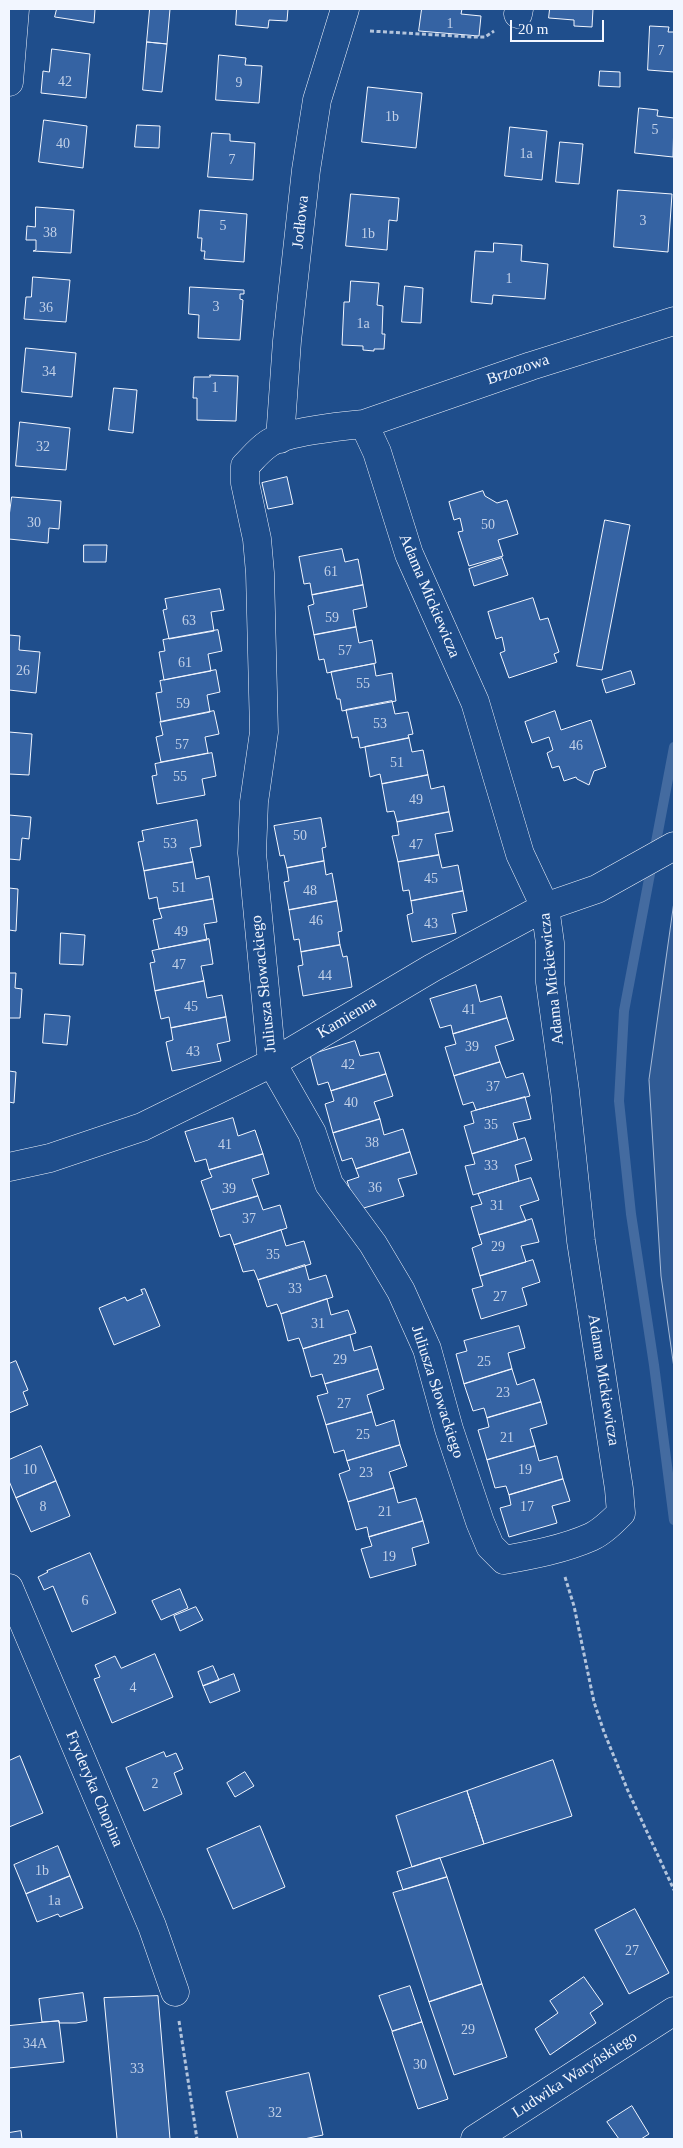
<!DOCTYPE html>
<meta charset="utf-8">
<style>
body{margin:0}
#map{position:relative;width:683px;height:2148px;overflow:hidden;background:#1f4e8c;font-family:Georgia,serif}
canvas{display:block}
.frame{position:absolute;inset:0;border:10px solid #f2f6ff;pointer-events:none}
.scale{position:absolute;left:510px;top:20px;width:94px;height:22px;box-sizing:border-box;border:2px solid #f2f6ff;border-top:0;padding-left:6px;font-size:15px;line-height:18px;white-space:nowrap;color:#f2f6ff;-webkit-text-stroke:4px #1f4e8c;paint-order:stroke}
</style>
<div id="map">
<canvas width="683" height="2148"></canvas>
<div class="frame"></div>
<div class="scale">20 m</div>
</div>
<script>
const c = document.querySelector('canvas').getContext('2d');
c.lineJoin = 'round';
function paint(path, color) { c.fillStyle = color; c.fill(path, 'evenodd'); }
function strokePath(path, color, width, dash) { c.strokeStyle = color; c.lineWidth = width; c.lineCap = dash ? 'butt' : 'round'; c.setLineDash(dash || []); c.stroke(path); }
function write(font, color, halo, rows, align = 'center') {
  c.font = font + ' Georgia,serif'; c.lineWidth = 4; c.setLineDash([]); c.textBaseline = 'middle'; c.strokeStyle = halo; c.fillStyle = color; for (const [text, x, y, turn = 0] of rows) {
    c.save(); c.translate(x, y); c.rotate((+turn || 0) * Math.PI / 180); c.textAlign = isNaN(turn) ? turn : align; if (halo) c.strokeText(text, 0, 0); c.fillText(text, 0, 0); c.restore();
  }
}
const green = new Path2D(`
 M674 902V1368L661 1276 649 1080Z`);
paint(green, '#305b95');
strokePath(green, '#a8bbd7', 1);
strokePath(new Path2D(`
 M674 747 624 1011 619 1101 631 1214 654 1365 674 1520`), '#446ba0', 10);
const building = new Path2D(`
 M57 9H95L94 23 55 17Z
 M150 9H170L167 44 147 42Z
 M237 9H288L287 21 269 20 268 28 236 25Z
 M422 9H462L461 14 481 16 479 36 419 31Z
 M550 9H593L592 27 574 26V20L549 18Z
 M650 26 669 27 668 32H674V72L648 70Z
 M147 42 167 44 162 92 143 90Z
 M52 49 90 54 86 98 41 93 43 71 49 72Z
 M219 55 246 58 245 65 262 66 259 103 216 100Z
 M600 71 620 72V87L599 86Z
 M368 87 422 93 416 148 362 142Z
 M639 108 658 110 657 116 674 118 673 157 635 153Z
 M44 120 87 126 83 168 39 162Z
 M137 125 160 126 159 148 135 147Z
 M510 127 547 131 542 180 505 176Z
 M212 133 230 134V141L255 143 253 180 208 177Z
 M560 142 583 144 579 184 556 182Z
 M618 190 672 194 668 252 614 247Z
 M351 194 399 198 397 221 389 220 387 250 346 246Z
 M36 207 74 210 71 253 33 251 36 250V240H26L27 226 35 227Z
 M200 210 247 214 244 262 204 259 205 251H201L202 238H198Z
 M494 243 522 245 521 261 548 264 545 299 493 295 492 304 471 302 475 251 493 252Z
 M33 277 70 280 66 322 24 319 26 297H31Z
 M351 281 379 283 377 305 383 306 382 334H385L384 349H374V351L363 350V346L342 345 344 302H349Z
 M405 286 423 288 421 323 402 322Z
 M190 287 244 290V294H240V299L243 300 240 340 198 338 199 315 189 314Z
 M26 348 76 353 72 397 22 392Z
 M210 375 238 376 236 421 197 420V398H193L194 377H210Z
 M114 388 137 390 133 433 109 430Z
 M20 422 70 428 66 470 16 466Z
 M287 477 293 504 268 509 262 483Z
 M483 491 485 496 497 503 507 500 518 534 498 540 503 556 469 566 458 532 463 531 460 518 454 520 449 502Z
 M12 497 61 501 59 529 49 528 48 543 9 539V517Z
 M605 520 630 525 602 670 577 666Z
 M84 545H107L106 562H84Z
 M342 549 345 562 358 559 363 585 312 595 310 583 304 584 299 557Z
 M502 558 508 575 474 586 469 569Z
 M363 585 367 607 353 610 356 627 314 635 308 606 314 604 312 595Z
 M220 589 224 610 211 612 214 631 169 639 163 610 167 609 165 599Z
 M533 598 540 620 548 618 559 652 554 654 557 662 509 678 500 653 505 651 502 637 496 639 488 612Z
 M356 627 359 643 372 640 376 663 327 673 324 659 319 660 314 635Z
 M218 630 222 651 208 654 211 671 164 680 159 652 165 651 163 640Z
 M9 635 20 636 19 650 40 652 36 693 9 690Z
 M374 664 376 676 392 673 396 701 342 711 340 699H337L331 672Z
 M216 670 220 692 207 695 210 712 161 722 156 693 162 692 160 681Z
 M631 671 635 684 606 693 602 680Z
 M392 701 395 714 408 712 413 734 408 735 409 738 360 748 358 737 352 738 346 710Z
 M214 711 219 734 205 737 208 753 161 762 156 737 163 735 160 722Z
 M555 711 561 730 591 720 606 767 594 771 589 785 577 779 576 777 564 781 559 766 552 768 547 753 553 750 549 737 532 743 525 722Z
 M9 732 32 734 29 775 9 774Z
 M409 738 412 752 423 750 428 775 382 784 380 774 370 777 365 747Z
 M212 753 216 776 202 779 205 795 157 804 152 776 157 775 155 764Z
 M428 775 431 789 444 786 449 812 397 822 394 811 387 812 382 784Z
 M449 812 453 831 435 834 439 855 398 862 392 836 399 835 397 822Z
 M9 815 31 817 29 839 22 838 20 860 9 859Z
 M321 818 326 847 322 848 324 861 287 868 284 855 280 856 274 826Z
 M197 820 201 846 190 848 193 862 144 871 138 842 144 841 142 831Z
 M439 855 442 868 458 865 463 891 411 901 409 890 403 891 398 862Z
 M324 861 326 875 332 873 337 901 289 910 284 882 289 881 287 868Z
 M193 862 196 879 209 876 213 899 159 909 157 897 149 899 144 871Z
 M9 888 18 889 16 931 9 930Z
 M463 891 467 911 452 914 456 933 412 942 407 915 413 913 411 901Z
 M213 899 217 922 204 924 207 940 159 949 153 920 162 918 159 909Z
 M337 901 342 931 338 932 340 945 301 952 299 939 294 940 289 910Z
 M61 933 85 935 83 965 60 964Z
 M209 939 213 964 201 966 204 981 155 991 150 963 155 962 152 951Z
 M340 945 343 957 347 956 352 987 303 996 298 966 303 965 301 952Z
 M9 973H16L15 988 22 989 20 1018H9Z
 M204 981 207 998 222 995 226 1017 171 1028 169 1017 161 1019 155 991Z
 M476 985 480 1002 501 996 507 1018 453 1034 451 1025 440 1028 430 999Z
 M45 1014 70 1016 67 1045 43 1043Z
 M226 1017 230 1041 217 1044 221 1061 172 1071 166 1042 173 1040 171 1028Z
 M507 1018 514 1040 495 1046 500 1062 454 1076 445 1047 456 1044 453 1034Z
 M355 1041 360 1056 379 1052 386 1074 331 1091 328 1082 318 1085 310 1055Z
 M500 1062 506 1078 523 1073 530 1096 476 1110 473 1102 463 1105 454 1076Z
 M9 1071 16 1072 14 1103 9 1102Z
 M386 1074 393 1096 374 1102 380 1119 333 1133 325 1104 334 1101 331 1091Z
 M525 1097 531 1119 513 1123 518 1140 472 1154 464 1126 474 1123 471 1112Z
 M233 1118 238 1136 255 1130 263 1154 209 1170 206 1159 195 1162 185 1132Z
 M380 1119 384 1135 403 1129 410 1152 356 1169 352 1158 342 1161 333 1133Z
 M525 1138 532 1160 515 1165 519 1181 473 1195 465 1166 475 1164 472 1154Z
 M410 1152 417 1174 398 1179 404 1196 357 1210 347 1181 359 1177 356 1169Z
 M263 1154 269 1174 252 1179 258 1196 211 1210 201 1181 212 1177 209 1170Z
 M531 1178 539 1200 520 1206 526 1221 479 1235 471 1207 482 1204 478 1194Z
 M258 1196 263 1210 280 1205 287 1228 234 1245 230 1234 220 1237 211 1210Z
 M532 1219 539 1242 521 1246 526 1262 480 1276 472 1248 482 1244 479 1235Z
 M281 1230 286 1246 304 1241 311 1264 258 1280 254 1270 243 1272 234 1245Z
 M533 1260 540 1282 522 1288 527 1305 481 1319 472 1289 483 1286 480 1276Z
 M305 1265 309 1280 326 1275 333 1297 281 1314 277 1304 267 1307 258 1280Z
 M145 1289 160 1326 114 1345 99 1308 125 1297 127 1301 143 1294 141 1290Z
 M327 1299 331 1315 348 1310 356 1333 303 1349 299 1338 288 1341 281 1314Z
 M519 1326 525 1348 508 1353 512 1369 464 1384 456 1354 467 1351 464 1341Z
 M350 1335 354 1351 371 1346 378 1369 325 1384 322 1374 311 1377 303 1349Z
 M16 1361 28 1390 23 1392 28 1405 9 1413V1364Z
 M378 1369 384 1389 367 1395 372 1412 326 1425 317 1396 328 1393 325 1384Z
 M512 1369 517 1385 534 1379 541 1402 487 1418 484 1408 473 1411 464 1384Z
 M541 1402 547 1424 530 1429 535 1446 487 1460 478 1430 489 1427 487 1418Z
 M372 1412 376 1426 394 1420 400 1445 347 1461 344 1450 334 1453 326 1425Z
 M400 1445 407 1466 389 1472 394 1488 348 1502 339 1474 350 1470 347 1461Z
 M41 1446 56 1481 16 1498 9 1481V1460Z
 M535 1446 539 1461 557 1456 563 1479 509 1495 506 1486 495 1488 487 1460Z
 M563 1479 570 1501 552 1506 557 1523 509 1537 500 1508 511 1505 509 1495Z
 M56 1481 70 1516 31 1532 16 1498Z
 M394 1488 398 1503 416 1498 423 1521 369 1537 367 1527 356 1530 348 1502Z
 M423 1521 429 1543 412 1548 416 1565 370 1578 361 1549 372 1546 369 1537Z
 M90 1553 116 1613 72 1632 53 1586 44 1590 38 1577 48 1572 47 1571Z
 M180 1589 188 1608 161 1620 152 1601Z
 M196 1607 203 1620 180 1631 174 1616Z
 M155 1654 173 1697 112 1723 94 1679 100 1677 95 1665 115 1656 121 1668Z
 M213 1666 219 1680 203 1686 198 1672Z
 M234 1674 240 1691 210 1703 203 1686Z
 M164 1752 166 1757 176 1753 183 1769 174 1773 182 1794 144 1811 126 1768Z
 M20 1756 43 1813 9 1827V1761Z
 M553 1760 572 1816 484 1844 467 1791Z
 M245 1772 254 1786 235 1797 227 1783Z
 M467 1791 484 1844 412 1867 396 1816Z
 M260 1826 285 1887 233 1909 207 1849Z
 M58 1846 70 1876 26 1894 14 1865Z
 M440 1858 447 1877 403 1890 397 1872Z
 M70 1876 83 1908 60 1917 58 1914 37 1922 26 1894Z
 M447 1877 482 1984 429 2002 393 1893Z
 M635 1909 669 1973 629 1994 595 1930Z
 M584 1977 603 2004 590 2013 596 2023 550 2055 535 2029 558 2013 550 2001Z
 M482 1984 507 2057 454 2075 429 2002Z
 M410 1986 422 2022 392 2031 379 1996Z
 M83 1993 87 2021 76 2023H59V2021L42 2022 39 1999Z
 M158 1996 170 2139H117L104 1998Z
 M59 2021 64 2062 9 2068V2026Z
 M422 2022 448 2099 418 2109 392 2032Z
 M309 2073 323 2135 304 2139H238L226 2092Z
 M632 2106 649 2134 641 2139H619L607 2122Z
 M21 2131 22 2139H9V2133Z`);
paint(building, '#3563a3');
strokePath(building, '#f2f6ff', 1);
const minor = new Path2D(`
 M518 14 519 9
 M9 82 15 9
 M364 424 377 452 409 554 475 702 520 854 545 907 550 943V982L565 1091 581 1241 619 1489 621 1513C612 1522 602 1532 591 1537 564 1549 532 1555 504 1560L490 1546 480 1522 449 1429 427 1349 401 1291 373 1244 329 1184 312 1133 272 1063 252 853 254 802 264 732 260 573 257 539 245 483V466C252 459 259 450 268 444 284 432 342 426 364 424Z
 M364 424 531 366 674 321
 M280 439 287 341 306 170 317 100 345 9
 M9 1167 50 1158 142 1127 272 1063 432 968 545 907 597 889 674 846
 M9 1588 152 1926 175 1992`);
const secondary = new Path2D(`
 M475 2139 674 2011`);
strokePath(minor, '#f2f6ff', 29);
strokePath(secondary, '#f2f6ff', 29);
strokePath(new Path2D(`
 M370 31 473 37H485L494 31
 M565 1577 574 1606 594 1702 604 1732 628 1791 674 1890
 M179 2021 197 2139`), '#b3c4dc', 3, [4, 2.5]);
strokePath(minor, '#1f4e8c', 28);
strokePath(secondary, '#1f4e8c', 28);
write('14px', '#c3d1e8', null, [
 ["1",450,24],
 ["7",661,51],
 ["42",65,82],
 ["9",239,83],
 ["1b",392,117],
 ["5",655,130],
 ["40",63,144],
 ["1a",526,154],
 ["7",232,160],
 ["3",643,221],
 ["5",223,226],
 ["38",50,233],
 ["1b",368,234],
 ["1",509,279],
 ["3",216,307],
 ["36",46,308],
 ["1a",363,324],
 ["34",49,372],
 ["1",215,388],
 ["32",43,447],
 ["30",34,523],
 ["50",488,525],
 ["61",331,572],
 ["59",332,618],
 ["63",189,621],
 ["57",345,651],
 ["61",185,663],
 ["26",23,671],
 ["55",363,684],
 ["59",183,704],
 ["53",380,724],
 ["57",182,745],
 ["46",576,746],
 ["51",397,763],
 ["55",180,777],
 ["49",416,800],
 ["50",300,836],
 ["53",170,844],
 ["47",416,845],
 ["45",431,879],
 ["51",179,888],
 ["48",310,891],
 ["46",316,921],
 ["43",431,924],
 ["49",181,932],
 ["47",179,965],
 ["44",325,976],
 ["45",191,1007],
 ["41",469,1010],
 ["39",472,1047],
 ["43",193,1052],
 ["42",348,1065],
 ["37",493,1087],
 ["40",351,1103],
 ["35",491,1125],
 ["38",372,1143],
 ["41",225,1145],
 ["33",491,1166],
 ["36",375,1188],
 ["39",229,1189],
 ["31",497,1206],
 ["37",249,1219],
 ["29",498,1247],
 ["35",273,1255],
 ["33",295,1289],
 ["27",500,1297],
 ["31",318,1324],
 ["29",340,1360],
 ["25",484,1362],
 ["23",503,1393],
 ["27",344,1404],
 ["25",363,1435],
 ["21",507,1438],
 ["10",30,1470],
 ["19",525,1470],
 ["23",366,1473],
 ["8",43,1507],
 ["17",527,1507],
 ["21",385,1512],
 ["19",389,1557],
 ["6",85,1601],
 ["4",133,1688],
 ["2",155,1784],
 ["1b",42,1871],
 ["1a",54,1901],
 ["27",632,1951],
 ["29",468,2030],
 ["34A",35,2044],
 ["30",420,2065],
 ["33",137,2069],
 ["32",275,2113]
]);
write('16px', '#f2f6ff', '#1f4e8c', [
 ["Jodłowa",301,222,-84],
 ["Brzozowa",518,370,-19],
 ["Adama Mickiewicza",429,596,67],
 ["Adama Mickiewicza",552,979,-96],
 ["Juliusza Słowackiego",264,984,-96],
 ["Kamienna",347,1018,-31],
 ["Adama Mickiewicza",603,1380,81],
 ["Juliusza Słowackiego",437,1392,72],
 ["Fryderyka Chopina",94,1789,67],
 ["Ludwika Waryńskiego",575,2075,-33]
]);
</script>
